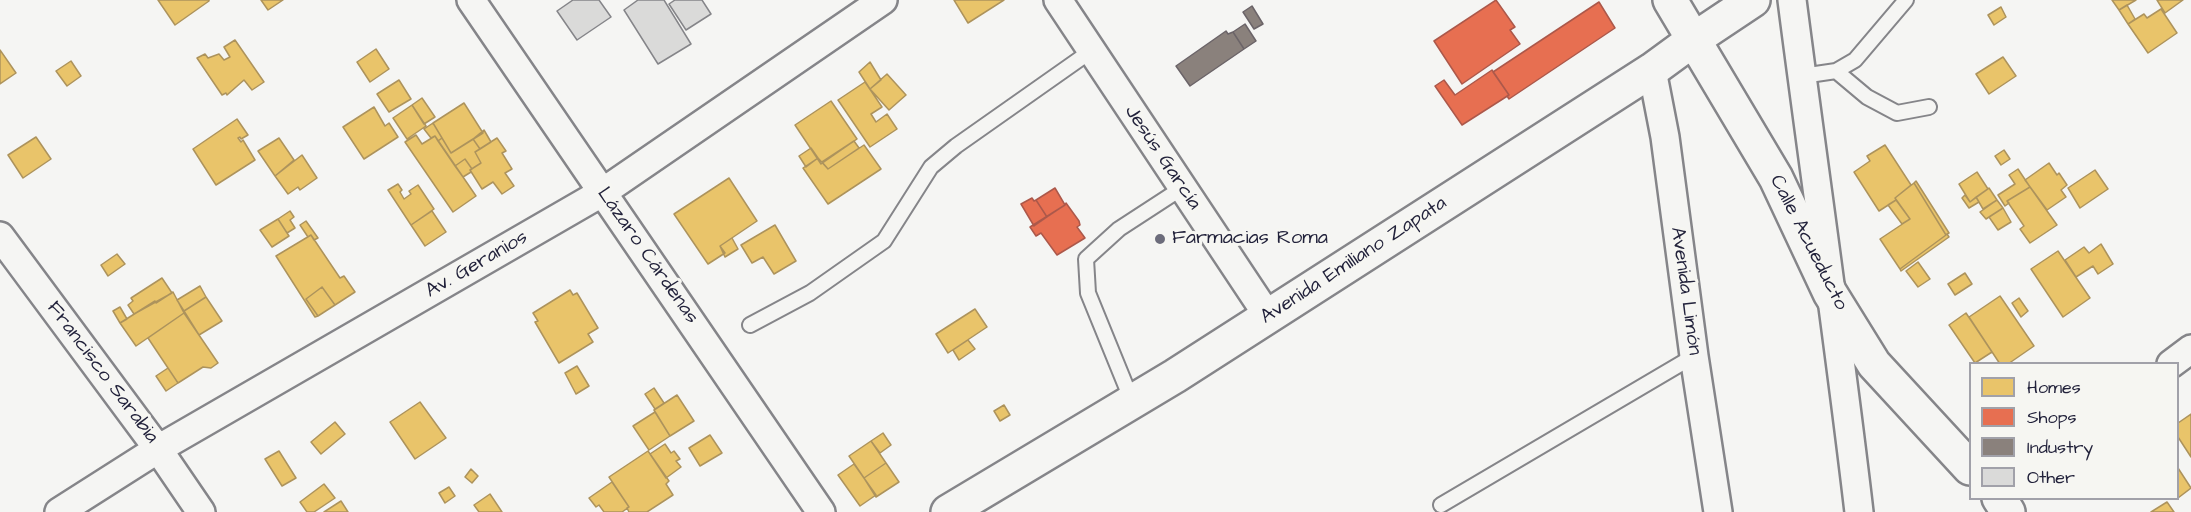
<!DOCTYPE html>
<meta charset="utf-8">
<style>
body{margin:0}
#map{position:relative;width:2191px;height:512px;overflow:hidden;background:#f5f5f3;font-family:"Architects Daughter",sans-serif}
canvas{display:block}
.legend{position:absolute;left:1969px;top:362px;width:210px;height:138px;box-sizing:border-box;background:#f6f6f2;border:2px solid #a1a1a9;margin:0;padding:8px 10px;list-style:none;font-size:18px;color:#22223b}
.legend li{display:flex;align-items:center;gap:12px;height:30px}
.legend b{width:30px;border:2px solid #a1a1a9}
</style>
<div id="map">
<canvas width="2191" height="512"></canvas>
<ul class="legend">
<li><b style="height:16px;background:#e9c46a"></b>Homes</li>
<li><b style="height:16px;background:#e76f51"></b>Shops</li>
<li><b style="height:16px;background:#8a817c"></b>Industry</li>
<li><b style="height:16px;background:#dadad9"></b>Other</li>
</ul>
</div>
<script>
const c = document.querySelector('canvas').getContext('2d');
c.lineJoin = 'round';
function paint(path, color) { c.fillStyle = color; c.fill(path, 'evenodd'); }
function strokePath(path, color, width, dash) { c.strokeStyle = color; c.lineWidth = width; c.lineCap = dash ? 'butt' : 'round'; c.setLineDash(dash || []); c.stroke(path); }
function write(font, color, halo, rows, align = 'center') {
  c.font = font + ' "Architects Daughter",sans-serif'; c.lineWidth = 6; c.setLineDash([]); c.textBaseline = 'middle'; c.strokeStyle = halo; c.fillStyle = color; for (const [text, x, y, turn = 0] of rows) {
    c.save(); c.translate(x, y); c.rotate((+turn || 0) * Math.PI / 180); c.textAlign = isNaN(turn) ? turn : align; if (halo) c.strokeText(text, 0, 0); c.fillText(text, 0, 0); c.restore();
  }
}
const homes = new Path2D(`
 M158 0H209V1L175 25Z
 M261 0H283L268 10Z
 M954 0H1004L968 23Z
 M2112 0H2136L2119 10Z
 M2157 0H2183L2165 13Z
 M2127 5 2135 19 2128 24 2119 10Z
 M2001 7 2006 17 1994 25 1988 15Z
 M2161 9 2177 33 2148 53 2128 24 2144 14 2147 18Z
 M235 40 264 82 252 90 244 80 227 95 226 93 222 95 197 58 205 54 208 58 219 54 224 60 230 57 224 47Z
 M376 49 389 69 370 82 357 62Z
 M0 50 16 73 0 84Z
 M2003 57 2016 76 1989 94 1976 74Z
 M71 61 81 76 67 86 56 71Z
 M870 62 881 80 870 89 859 72Z
 M887 74 906 95 889 110 870 89Z
 M399 80 411 99 389 112 377 94Z
 M865 82 882 107 871 114 876 122 887 114 897 129 870 147 838 100Z
 M422 98 435 117 424 124 412 105Z
 M831 101 857 139 821 164 795 125Z
 M464 103 483 133 451 153 433 123Z
 M412 105 426 126 407 139 393 118Z
 M374 107 385 126 389 123 398 137 364 159 343 127Z
 M237 119 248 135 241 139 240 137 238 138 241 142 243 140 255 160 216 185 193 149Z
 M433 123 442 138 438 141 435 136 431 138 424 129Z
 M484 130 491 142 480 149 473 139Z
 M416 135 422 144 435 136 476 196 453 212 405 142Z
 M36 137 51 159 23 178 8 155Z
 M279 138 294 160 275 176 258 151Z
 M442 138 451 153 473 139 480 149 475 152 481 163 472 169 465 159 455 166 438 141Z
 M497 138 506 151 502 153 512 169 505 173 514 186 502 194 493 182 482 189 470 170 481 163 475 152Z
 M854 141 859 148 828 169 822 162Z
 M864 145 881 169 828 204 803 168 818 158 828 169Z
 M1885 145 1911 185 1895 198 1896 200 1879 211 1854 172 1870 161 1867 156Z
 M811 148 818 158 806 167 799 156Z
 M2004 150 2010 159 2001 165 1995 156Z
 M302 155 317 178 300 190 298 187 288 194 275 176Z
 M465 159 472 169 470 170 471 172 463 177 455 166Z
 M2049 163 2057 175 2059 173 2067 185 2061 190 2066 197 2047 210 2025 180Z
 M2018 169 2030 187 2007 201 2009 203 2005 206 1998 195 2015 184 2009 175Z
 M2095 170 2108 189 2080 208 2068 188Z
 M1977 172 1988 189 1970 202 1959 184Z
 M729 178 757 221 720 246 725 253 708 264 674 214Z
 M1916 181 1949 233 1947 234 1949 237 1901 271 1900 269 1946 235 1914 183Z
 M1914 183 1946 235 1900 269 1880 239 1910 219 1895 198Z
 M398 184 402 190 400 192 404 199 411 194 409 191 418 185 434 209 411 225 388 190Z
 M2030 187 2057 225 2030 243 2020 229 2024 226 2007 201Z
 M1989 188 1997 200 1983 209 1976 197Z
 M1965 195 1970 202 1976 197 1979 202 1969 208 1962 198Z
 M1896 200 1910 219 1902 224 1888 205Z
 M1997 200 2003 208 1986 219 1980 212Z
 M2003 208 2011 222 1998 230 1989 217Z
 M290 211 294 217 290 220 295 228 287 233 278 219Z
 M432 211 446 232 425 246 411 225Z
 M278 219 289 236 272 247 260 230Z
 M306 221 318 238 314 240 311 235 308 237 300 225Z
 M775 225 796 261 774 274 763 257 752 263 741 245Z
 M311 235 340 278 344 276 355 292 335 305 322 287 306 299 318 316 315 317 276 256Z
 M732 238 738 249 725 257 720 246Z
 M2101 244 2113 264 2098 274 2093 266 2076 277 2065 260 2084 247 2089 253Z
 M2058 251 2090 298 2063 317 2031 269Z
 M117 254 125 264 108 276 101 265Z
 M1918 262 1930 279 1918 287 1906 271Z
 M1965 273 1972 284 1955 295 1948 284Z
 M162 278 172 293 134 314 128 305 133 301 131 298Z
 M200 286 206 297 184 311 177 300Z
 M322 287 335 305 318 316 306 299Z
 M570 290 573 295 577 293 598 328 588 334 593 342 559 363 535 322 538 321 533 313Z
 M173 292 184 313 136 346 120 323 155 301 156 303Z
 M2000 296 2034 346 2008 364H2000L1969 317Z
 M206 297 222 321 199 335 184 311Z
 M2019 298 2028 311 2021 317 2012 303Z
 M120 307 127 319 120 323 113 311Z
 M975 309 987 327 948 353 936 334Z
 M184 313 218 363 211 368 203 367 178 383 148 338Z
 M1966 313 1992 352 1975 363 1949 325Z
 M968 340 975 349 959 360 953 350Z
 M577 366 589 386 576 394 565 373Z
 M168 368 178 383 166 391 156 376Z
 M654 388 664 403 655 409 645 394Z
 M677 395 694 421 670 436 654 410Z
 M420 402 446 438 415 459 390 422Z
 M1004 405 1010 415 1000 421 994 411Z
 M655 412 670 436 649 450 633 426Z
 M2191 414V457L2178 437V423Z
 M335 422 345 434 321 454 311 442Z
 M883 433 891 445 880 453 871 441Z
 M710 435 722 453 700 466 689 448Z
 M871 441 886 463 864 478 849 456Z
 M665 444 671 453 674 451 680 459 676 461 681 467 666 478 650 454Z
 M279 451 296 478 282 486 265 459Z
 M648 451 669 481 666 484 673 495 647 512H629L627 508 629 507 609 477Z
 M886 463 899 482 876 497 864 478Z
 M854 464 876 495 860 506 838 475Z
 M2178 468 2191 488 2178 498Z
 M471 469 478 476 472 483 465 477Z
 M612 482 629 507 622 512H604L599 505 596 507 589 498Z
 M324 484 335 498 314 512H307L300 502Z
 M449 487 455 496 445 503 439 493Z
 M490 494 502 512H479L474 505Z
 M341 501 348 512H324Z
 M2167 502 2174 512H2151Z`);
paint(homes, '#e9c46a');
strokePath(homes, '#ad935c', 1.5);
const shops = new Path2D(`
 M1496 0 1515 27 1510 30 1520 44 1462 84 1434 41Z
 M1599 2 1615 28 1509 99 1507 96 1509 95 1493 72Z
 M1492 70 1509 95 1462 125 1435 86 1444 80 1455 95Z
 M1055 188 1065 205 1047 217 1036 200Z
 M1032 198 1034 201 1036 200 1047 217 1034 226 1021 204Z
 M1066 203 1079 221 1080 225 1077 227 1085 238 1057 255 1041 233 1036 236 1030 227 1065 205Z`);
paint(shops, '#e76f51');
strokePath(shops, '#ac584a', 1.5);
const industry = new Path2D(`
 M1252 6 1263 24 1254 29 1243 12Z
 M1245 24 1256 41 1244 49 1233 32Z
 M1226 31 1228 34 1233 32 1244 49 1190 86 1176 66Z`);
paint(industry, '#8a817c');
strokePath(industry, '#6b6468', 1.5);
const building = new Path2D(`
 M573 0H599L611 17 577 40 557 11Z
 M638 0H664L691 44 658 64 624 10Z
 M675 0H702L711 14 686 30 669 4Z`);
paint(building, '#dadad9');
strokePath(building, '#858589', 1.5);
const lane = new Path2D(`
 M1836 71 1867 97 1897 113 1929 107
 M1802 76 1836 71 1855 60 1906 0
 M750 325 810 293 884 241 931 167 956 146 1091 51
 M1132 401 1088 293 1086 259 1119 229 1182 188
 M1441 505 1694 356`);
const street = new Path2D(`
 M471 0 821 512
 M1058 0 1268 316
 M1792 0C1814 171 1839 341 1859 512
 M1652 70 1665 137 1694 356 1718 512
 M0 236 158 449 201 512
 M2171 364 2191 349
 M59 512 158 449 603 192 883 0`);
const secondary = new Path2D(`
 M1670 0 1776 178 1830 293 1874 364 1970 468
 M1999 498 2008 512
 M948 512 1175 376 1652 70 1693 40 1753 0`);
strokePath(lane, '#858589', 18);
strokePath(street, '#858589', 32);
strokePath(secondary, '#858589', 38);
strokePath(lane, '#f5f5f3', 14);
strokePath(street, '#f5f5f3', 27);
strokePath(secondary, '#f5f5f3', 33);
for (const [x, y, r, color] of [
 [1160,239,6,"#6c6c7b"]
]) { const dot = new Path2D(); dot.arc(x, y, r, 0, 2 * Math.PI); c.fillStyle = color; c.fill(dot); strokePath(dot, '#f6f6f2', 2); }
write('20px', '#22223b', '#f6f6f2', [
 ["Jesús García",1162,158,56],
 ["Calle Acueducto",1808,243,63],
 ["Lázaro Cárdenas",647,256,55],
 ["Avenida Emiliano Zapata",1354,261,-33],
 ["Av. Geranios",477,265,-30],
 ["Avenida Limón",1685,291,82],
 ["Francisco Sarabia",102,373,53]
]);
write('20px', '#22223b', '#f6f6f2', [
 ["Farmacias Roma",1172,239]
], 'left');
</script>
